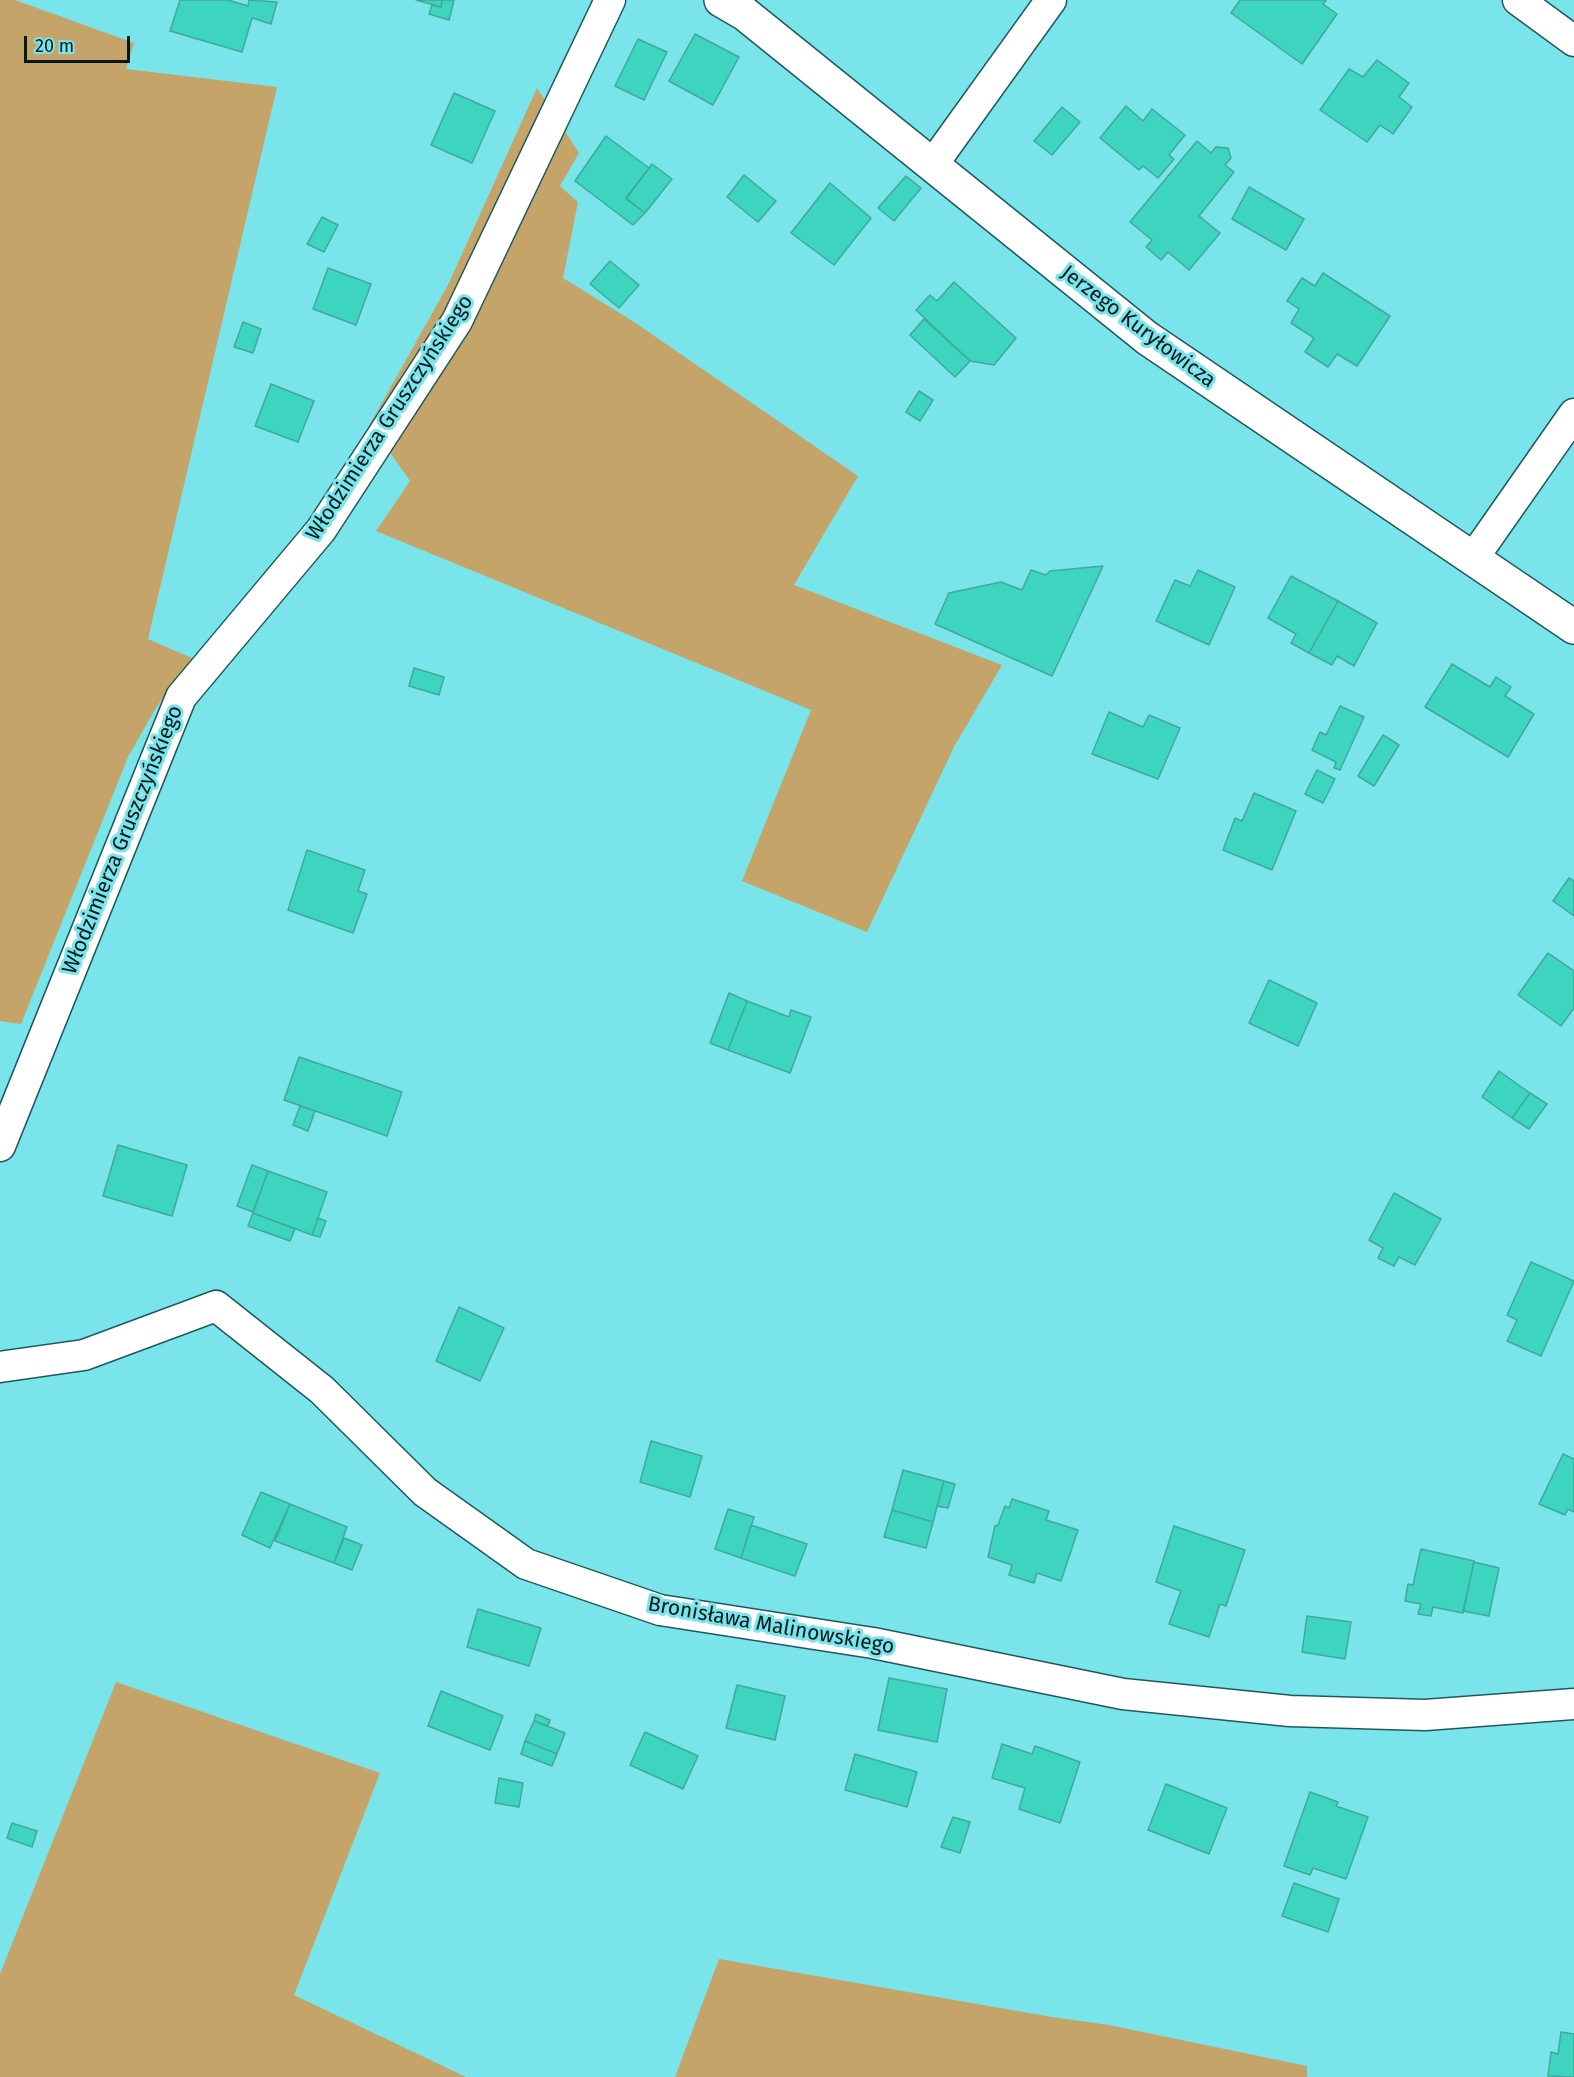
<!DOCTYPE html>
<meta charset="utf-8">
<style>
body{margin:0}
#map{position:relative;width:1574px;height:2077px;overflow:hidden;background:#7ae4eb;font-family:"Fira Sans",sans-serif}
canvas{display:block}
.scale{position:absolute;left:24px;top:36px;width:106px;height:27px;box-sizing:border-box;border:3px solid #02181a;border-top:0;padding-left:8px;font-size:18px;line-height:21px;white-space:nowrap;color:#02181a;-webkit-text-stroke:4px #7ae4eb;paint-order:stroke}
</style>
<div id="map">
<canvas width="1574" height="2077"></canvas>
<div class="scale">20 m</div>
</div>
<script>
const c = document.querySelector('canvas').getContext('2d');
c.lineJoin = 'round';
function paint(path, color) { c.fillStyle = color; c.fill(path, 'evenodd'); }
function strokePath(path, color, width, dash) { c.strokeStyle = color; c.lineWidth = width; c.lineCap = dash ? 'butt' : 'round'; c.setLineDash(dash || []); c.stroke(path); }
function write(font, color, halo, rows, align = 'center') {
  c.font = font + ' "Fira Sans",sans-serif'; c.lineWidth = 6; c.setLineDash([]); c.textBaseline = 'middle'; c.strokeStyle = halo; c.fillStyle = color; for (const [text, x, y, turn = 0] of rows) {
    c.save(); c.translate(x, y); c.rotate((+turn || 0) * Math.PI / 180); c.textAlign = isNaN(turn) ? turn : align; if (halo) c.strokeText(text, 0, 0); c.fillText(text, 0, 0); c.restore();
  }
}
paint(new Path2D(`
 M0 0H15L134 43 126 69 277 87 148 639 194 659 157 706 128 757 21 1024 0 1021Z
 M537 88 579 153 560 186 578 202 563 278 634 322 858 476 794 585 1002 665 954 747 867 932 742 881 811 710 376 531 410 481 370 424 448 285Z
 M116 1682 380 1773 294 1995 466 2077H0V1974Z
 M719 1959 1052 2017 1109 2025 1307 2066V2077H675Z`), '#c5a46a');
const building = new Path2D(`
 M180 0H228L248 6 249 0 277 2 271 24 252 18 242 52 170 31Z
 M416 0H442L441 7Z
 M442 0H454L449 20 429 14 432 5 441 7Z
 M1240 0H1326L1323 4 1337 14 1302 64 1231 13Z
 M695 34 739 57 713 105 669 81Z
 M638 39 667 52 644 100 615 86Z
 M1377 60 1409 83 1399 97 1412 107 1393 134 1380 125 1367 142 1320 110 1349 69 1363 77Z
 M454 93 495 111 472 163 431 145Z
 M1126 106 1143 121 1152 109 1185 135 1169 155 1174 159 1158 178 1143 166 1139 170 1100 138Z
 M1062 107 1080 122 1052 155 1034 141Z
 M606 136 649 168 626 198 645 213 633 225 575 181Z
 M1197 141 1211 153 1216 147 1228 148 1231 158 1225 165 1234 172 1199 216 1220 233 1189 270 1168 252 1161 260 1146 247 1152 240 1130 222Z
 M652 164 672 179 645 213 626 199Z
 M744 175 776 201 758 222 727 197Z
 M906 176 921 188 894 221 878 208Z
 M830 183 871 218 834 265 791 233Z
 M1249 187 1304 219 1286 250 1232 219Z
 M322 217 338 225 324 252 307 244Z
 M610 261 639 285 619 308 590 284Z
 M328 268 371 284 356 325 313 309Z
 M1323 273 1390 316 1357 366 1337 354 1328 367 1305 352 1314 338 1291 323 1299 309 1287 301 1302 278 1315 286Z
 M954 282 1016 338 994 365 970 361 916 310 930 295 937 301Z
 M924 319 970 361 955 377 910 335Z
 M243 322 261 329 253 353 234 347Z
 M271 384 314 401 298 442 255 426Z
 M919 391 933 400 920 421 906 412Z
 M1103 566 1052 676 935 624 949 593 1001 582 1022 590 1031 570 1046 575 1050 571Z
 M1198 570 1235 587 1209 645 1156 621 1175 580 1190 586Z
 M1291 576 1338 601 1309 653 1291 643 1296 634 1268 618Z
 M1338 601 1377 623 1354 666 1337 656 1332 665 1309 653Z
 M1452 664 1490 687 1496 677 1511 687 1505 696 1534 714 1508 757 1425 707Z
 M414 668 444 677 439 695 409 686Z
 M1340 706 1364 717 1340 770 1334 768 1336 762 1312 750 1320 732 1326 735Z
 M1109 712 1143 727 1149 715 1180 728 1158 779 1092 754Z
 M1383 735 1399 745 1374 786 1358 776Z
 M1317 770 1335 779 1323 803 1305 794Z
 M1254 793 1296 811 1272 870 1223 850 1235 818 1242 821Z
 M307 850 365 870 358 891 367 894 353 933 288 910Z
 M1569 878 1574 881V916L1553 901Z
 M1548 953 1574 971V1008L1561 1026 1518 995Z
 M1269 980 1317 1003 1298 1046 1249 1023Z
 M729 993 747 1001 728 1050 710 1043Z
 M747 1001 789 1017 791 1010 811 1017 790 1073 728 1050Z
 M299 1057 402 1092 387 1136 284 1100Z
 M1499 1071 1530 1093 1512 1118 1482 1097Z
 M1530 1093 1547 1104 1529 1129 1512 1118Z
 M300 1106 315 1111 308 1131 293 1125Z
 M118 1145 187 1165 172 1216 103 1196Z
 M252 1165 268 1171 253 1212 237 1206Z
 M268 1171 327 1192 312 1235 253 1213Z
 M1394 1193 1441 1219 1415 1265 1399 1257 1394 1266 1378 1258 1383 1248 1369 1240Z
 M253 1213 295 1229 290 1241 248 1226Z
 M318 1218 326 1221 320 1237 312 1235Z
 M1531 1262 1574 1281 1541 1356 1507 1341 1517 1320 1507 1315Z
 M459 1307 504 1328 480 1381 436 1361Z
 M651 1441 702 1456 690 1497 640 1482Z
 M1563 1454 1574 1459V1512L1568 1509 1565 1515 1539 1504Z
 M903 1470 944 1481 933 1522 892 1510Z
 M944 1481 955 1484 948 1508 937 1506Z
 M261 1492 290 1504 270 1548 242 1535Z
 M1012 1499 1049 1511 1046 1520 1078 1530 1061 1581 1037 1573 1034 1583 1009 1575 1012 1565 988 1557 995 1526 998 1525 1005 1506 1009 1508Z
 M290 1504 347 1527 334 1563 275 1541Z
 M728 1509 754 1517 741 1558 715 1549Z
 M892 1510 933 1522 926 1548 884 1537Z
 M751 1525 807 1544 795 1576 741 1558Z
 M1174 1526 1245 1550 1226 1606 1220 1604 1209 1637 1169 1624 1181 1591 1156 1582Z
 M344 1538 362 1545 352 1570 334 1563Z
 M1421 1549 1474 1561 1463 1613 1433 1607 1431 1616 1418 1614 1421 1604 1405 1601 1408 1584 1413 1585Z
 M1474 1562 1499 1568 1489 1616 1463 1611Z
 M478 1609 541 1628 529 1666 467 1647Z
 M1307 1616 1351 1622 1345 1659 1302 1652Z
 M889 1678 947 1689 937 1742 878 1730Z
 M737 1685 785 1696 775 1740 726 1728Z
 M441 1691 503 1716 490 1750 428 1726Z
 M536 1714 550 1720 548 1726 534 1721Z
 M534 1721 565 1733 557 1754 525 1741Z
 M645 1732 698 1756 683 1789 630 1765Z
 M525 1741 557 1754 552 1766 521 1754Z
 M1002 1744 1032 1754 1035 1746 1080 1762 1060 1823 1019 1809 1025 1788 992 1778Z
 M855 1754 917 1772 907 1807 845 1790Z
 M499 1778 523 1783 519 1807 495 1803Z
 M1166 1784 1227 1808 1209 1854 1148 1830Z
 M1310 1792 1338 1802 1336 1806 1368 1817 1346 1879 1313 1868 1310 1875 1284 1866Z
 M953 1817 970 1822 960 1853 941 1847Z
 M12 1823 37 1831 32 1847 7 1838Z
 M1294 1883 1339 1899 1328 1932 1282 1916Z
 M1561 2032 1574 2034V2077L1548 2076 1551 2052 1558 2054Z`);
paint(building, '#3dd5bf');
strokePath(building, '#41a999', 1.5);
const street = new Path2D(`
 M1518 0 1574 41
 M933 164 1051 0
 M1474 557 1574 414
 M0 1146 181 697 321 530 457 321 610 0
 M0 1367 84 1355 216 1306 322 1390 425 1492 526 1564 660 1610 873 1643 1123 1694 1290 1711 1425 1715 1574 1704`);
const secondary = new Path2D(`
 M721 0 745 14 1147 338 1574 627`);
strokePath(street, '#1f595d', 33);
strokePath(secondary, '#1f595d', 36);
strokePath(street, '#fff', 30);
strokePath(secondary, '#fff', 33);
write('21px', '#02181a', '#7ae4eb', [
 ["Jerzego Kuryłowicza",1138,327,37],
 ["Włodzimierza Gruszczyńskiego",390,418,-57],
 ["Włodzimierza Gruszczyńskiego",123,840,-68],
 ["Bronisława Malinowskiego",771,1626,10]
]);
</script>
